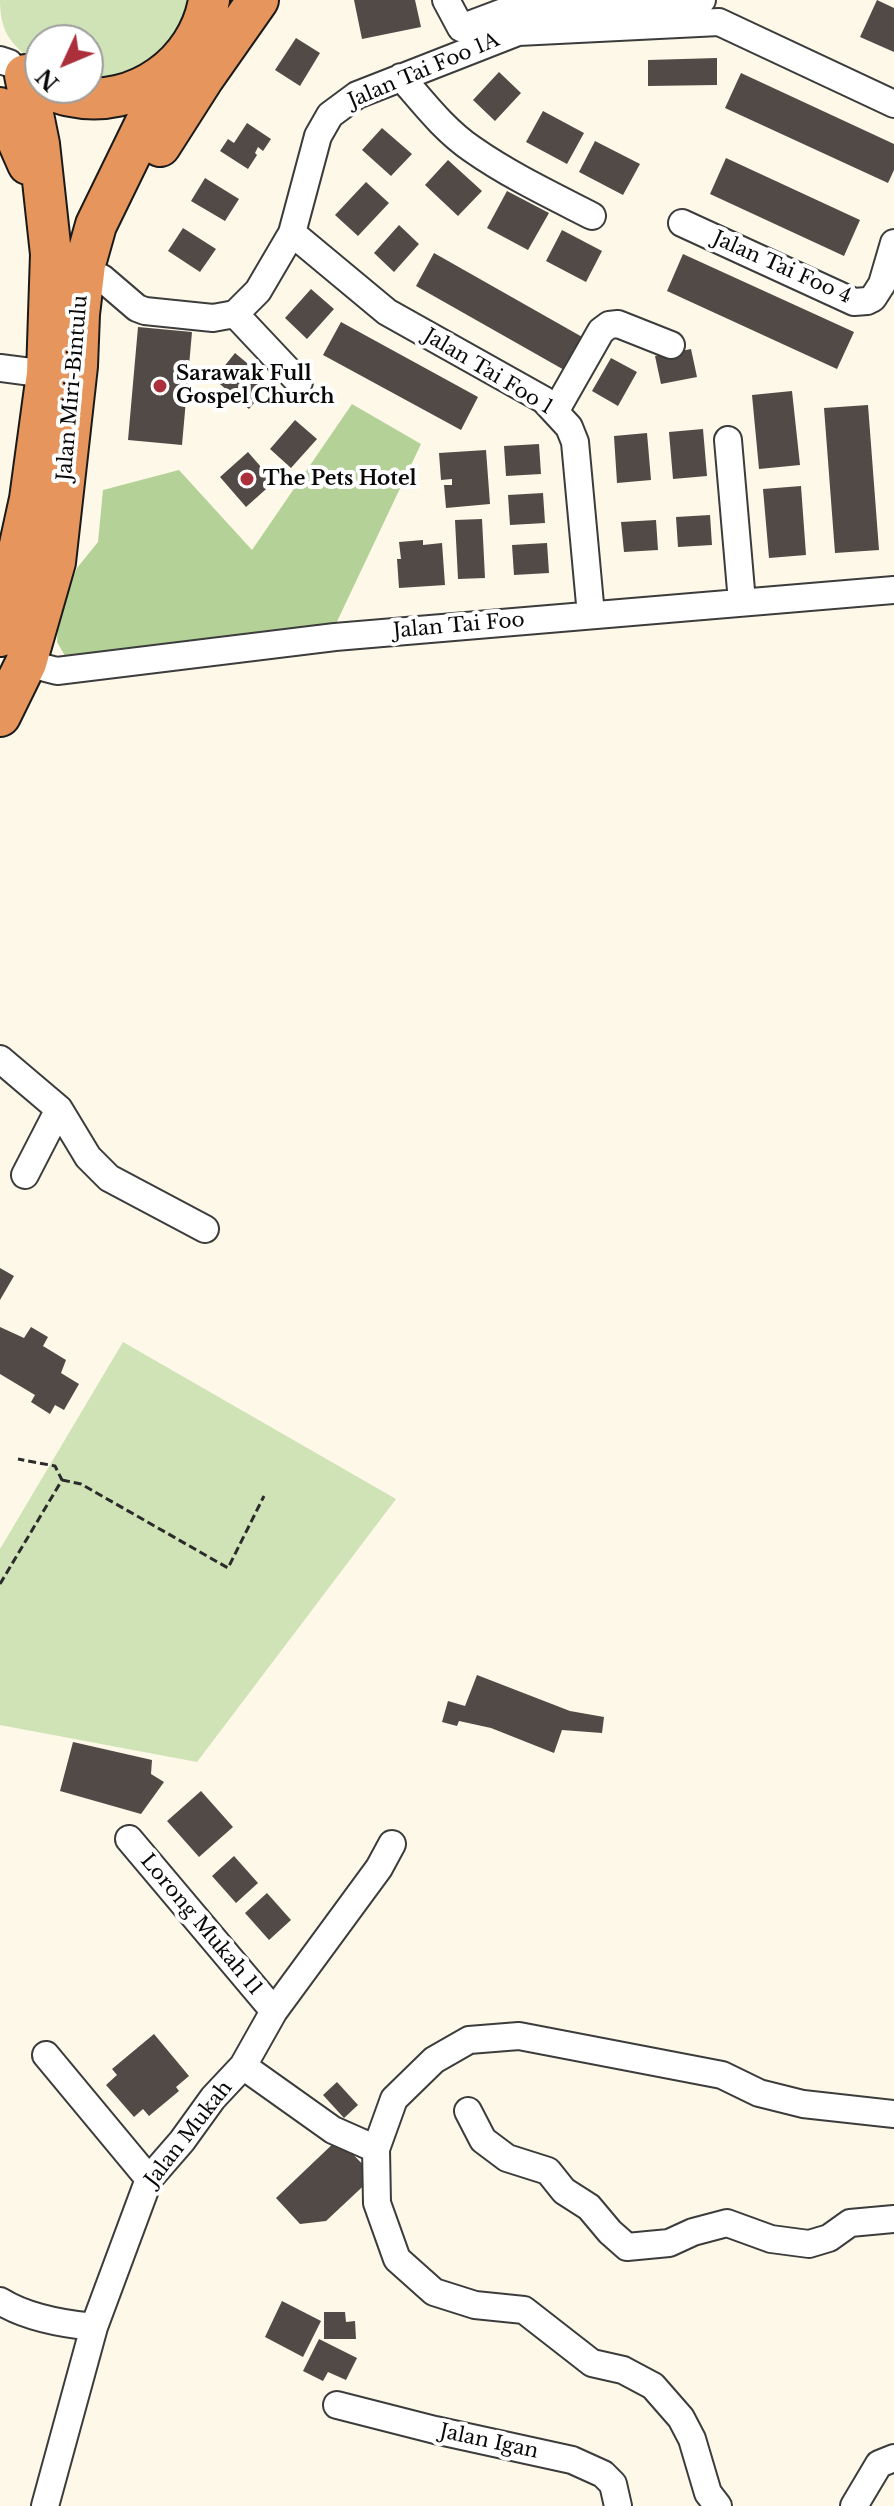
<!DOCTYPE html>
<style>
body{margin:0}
#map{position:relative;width:894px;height:2506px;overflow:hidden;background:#fdf8e8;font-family:"Libre Baskerville",serif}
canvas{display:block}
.north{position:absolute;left:24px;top:24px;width:80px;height:80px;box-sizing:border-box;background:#fff;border:2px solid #9d9d9d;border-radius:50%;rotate:226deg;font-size:22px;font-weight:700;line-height:32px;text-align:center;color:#090909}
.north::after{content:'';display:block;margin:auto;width:28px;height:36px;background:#ab303b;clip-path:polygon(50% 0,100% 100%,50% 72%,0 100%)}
</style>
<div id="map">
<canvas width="894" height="2506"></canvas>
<div class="north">N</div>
</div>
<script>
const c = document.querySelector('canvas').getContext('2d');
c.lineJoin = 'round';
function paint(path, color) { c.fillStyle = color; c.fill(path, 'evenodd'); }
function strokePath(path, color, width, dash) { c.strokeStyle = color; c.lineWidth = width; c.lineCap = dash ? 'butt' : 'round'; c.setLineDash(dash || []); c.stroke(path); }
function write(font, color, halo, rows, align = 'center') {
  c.font = font + ' "Libre Baskerville",serif'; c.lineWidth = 8; c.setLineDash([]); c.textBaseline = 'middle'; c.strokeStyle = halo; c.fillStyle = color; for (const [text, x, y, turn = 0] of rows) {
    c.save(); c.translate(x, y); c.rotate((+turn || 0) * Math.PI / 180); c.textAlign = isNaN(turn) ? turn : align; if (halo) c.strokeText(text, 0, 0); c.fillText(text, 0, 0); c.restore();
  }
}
paint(new Path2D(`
 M0 0H197L179 42 118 81 88 82V40H40V66C13 46 0 35 0 0Z
 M123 1342 396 1499 197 1762 0 1725V1549Z`), '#cfe3b6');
paint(new Path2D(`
 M352 404 421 444 333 630 68 661 57 642 58 616 77 568 98 542 103 490 179 470 252 550Z`), '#b4d297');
paint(new Path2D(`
 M354 0H415L421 27 362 39Z
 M877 0 894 8V52L860 37Z
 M296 38 320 53 300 86 275 70Z
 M717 58V85L648 86V60Z
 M499 72 521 93 495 121 473 100Z
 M741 73 894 144V170L888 183 725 108Z
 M543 111 584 133 567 164 526 142Z
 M247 123 271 139 263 151 258 147 255 153 257 155 248 169 220 151 228 139 234 143Z
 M382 128 412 154 391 176 362 150Z
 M595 141 640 164 623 195 579 172Z
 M726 158 860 220 844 256 710 194Z
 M448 160 482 191 458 216 425 185Z
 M205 178 239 199 225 221 191 201Z
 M366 182 389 203 358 236 335 215Z
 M507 191 549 213 528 250 487 228Z
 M399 225 419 244 394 272 374 253Z
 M183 228 216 249 200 272 168 251Z
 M562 230 602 251 586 282 546 261Z
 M434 253 584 338 566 371 416 286Z
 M683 254 854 332 837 369 667 291Z
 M311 289 334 309 307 339 285 318Z
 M341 322 478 397 461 430 323 355Z
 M138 327 192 332 182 445 128 440Z
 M691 349 697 377 661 384 655 356Z
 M235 353 271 383 249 409 214 379Z
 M611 358 637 372 618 406 592 391Z
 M792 391 800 465 759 469 752 395Z
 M868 405 879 550 835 553 824 408Z
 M295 420 317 439 291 468 270 449Z
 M703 429 707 476 673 479 669 432Z
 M647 433 651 480 617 483 614 436Z
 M539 444 541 474 506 476 504 446Z
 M486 450 490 504 446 508 444 485H452V479L441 480 439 453Z
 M248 452 274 482 246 507 220 477Z
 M801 486 806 555 769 558 763 489Z
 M543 493 545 523 510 525 508 495Z
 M710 515 712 545 678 547 676 517Z
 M482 519 485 578 458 579 455 520Z
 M656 520 658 550 624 552 621 522Z
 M423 540V545L442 543 445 585 399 588 397 559H401L399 542Z
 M547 543 549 573 514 575 512 545Z
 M0 1268 14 1276 0 1300Z
 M0 1327 24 1338 31 1327 48 1337 43 1346 66 1360 61 1373 79 1384 64 1410 55 1405 50 1414 31 1402 35 1395 0 1374Z
 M477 1675 570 1711 604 1717 602 1733 562 1730 554 1753 491 1728 459 1721 457 1726 442 1722 448 1701 465 1706Z
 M73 1742 152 1760 151 1774 164 1782 141 1814 60 1791Z
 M201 1791 233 1827 199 1857 167 1821Z
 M234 1856 258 1883 236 1903 212 1876Z
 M267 1893 291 1920 269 1940 245 1913Z
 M154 2034 189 2076 176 2087 179 2091 149 2116 143 2109 134 2117 106 2085 117 2075 112 2069Z
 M337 2082 358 2105 344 2118 323 2095Z
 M338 2139 374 2176 326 2221 300 2224 276 2198Z
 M282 2301 321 2321 303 2357 265 2337Z
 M324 2312H345L346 2322 355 2321 356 2339H324Z
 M319 2339 357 2358 346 2380 328 2372 323 2381 303 2371Z`), '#514a47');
const minor = new Path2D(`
 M446 0 461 28 506 11 702 0
 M0 60 9 63
 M401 77C423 102 444 130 472 149 509 175 551 195 592 216
 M682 223 854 302 867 301 873 298 882 284 894 243
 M292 233 387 312 544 400 569 427 575 442 591 615
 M102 278 137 308 145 311 213 318 235 314 258 291 292 233 318 136 330 115 357 95 518 32 719 22 894 104
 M235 314 299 382
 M0 368 47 374
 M556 410 601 331 609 325 618 324 671 345
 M728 440 742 602
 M26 663 57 671 335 637 894 590
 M0 1059 59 1109 88 1157 109 1178 205 1229
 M25 1175 59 1109
 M129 1839 274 2011
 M46 2055 149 2179
 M243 2066 333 2130 376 2149
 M468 2111 483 2140 507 2158 548 2171 564 2191 589 2207 610 2232 627 2247 669 2243 693 2232 727 2223 771 2239 809 2244 829 2238 850 2223 894 2219
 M0 2301C27 2318 63 2324 94 2327
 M337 2405 435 2430 572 2460 603 2474 613 2484 618 2506
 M45 2506 94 2327 149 2179 182 2141 213 2098 243 2066 274 2011 379 1868 392 1844
 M718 2506 708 2493 692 2439 681 2418 653 2386 623 2370 592 2363 524 2310 475 2305 434 2292 397 2259 377 2203 376 2149 394 2099 434 2060 469 2040 519 2036 722 2075 759 2093 803 2104 894 2114
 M854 2506 879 2464 894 2458`);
const highway = new Path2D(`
 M47 88C55 91 63 95 71 96 135 110 199 63 209 0
 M0 108 10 123 28 164
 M160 146 204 77 258 0
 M0 636 30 499 47 374 51 254 39 144 25 75
 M0 716 26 663 55 562 77 366 79 314 85 264 96 225 172 69`);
strokePath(minor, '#3c3c3c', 30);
strokePath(highway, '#1a1a1a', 44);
strokePath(new Path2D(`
 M62 1480 81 1484 228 1568 264 1496
 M0 1584 62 1480 55 1466 18 1459`), '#2b2b2b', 3, [8, 4]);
strokePath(minor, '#fff', 26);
strokePath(highway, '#e6965d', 40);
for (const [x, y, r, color] of [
 [160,386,8,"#ab303b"],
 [247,479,8,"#ab303b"]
]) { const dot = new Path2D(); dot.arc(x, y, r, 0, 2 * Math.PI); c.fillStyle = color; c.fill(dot); strokePath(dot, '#fff', 3); }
write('20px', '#090909', '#fff', [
 ["Jalan Tai Foo 1A",424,71,-23],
 ["Jalan Tai Foo 4",782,268,24],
 ["Jalan Tai Foo 1",488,372,31],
 ["Jalan Miri-Bintulu",73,388,-85],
 ["Jalan Tai Foo",459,626,-5],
 ["Lorong Mukah 11",201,1925,50],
 ["Jalan Mukah",189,2134,-52],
 ["Jalan Igan",489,2442,12]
]);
write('bold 20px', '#090909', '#fff', [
 ["Sarawak Full",176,374],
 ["Gospel Church",176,397],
 ["The Pets Hotel",263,479]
], 'left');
</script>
